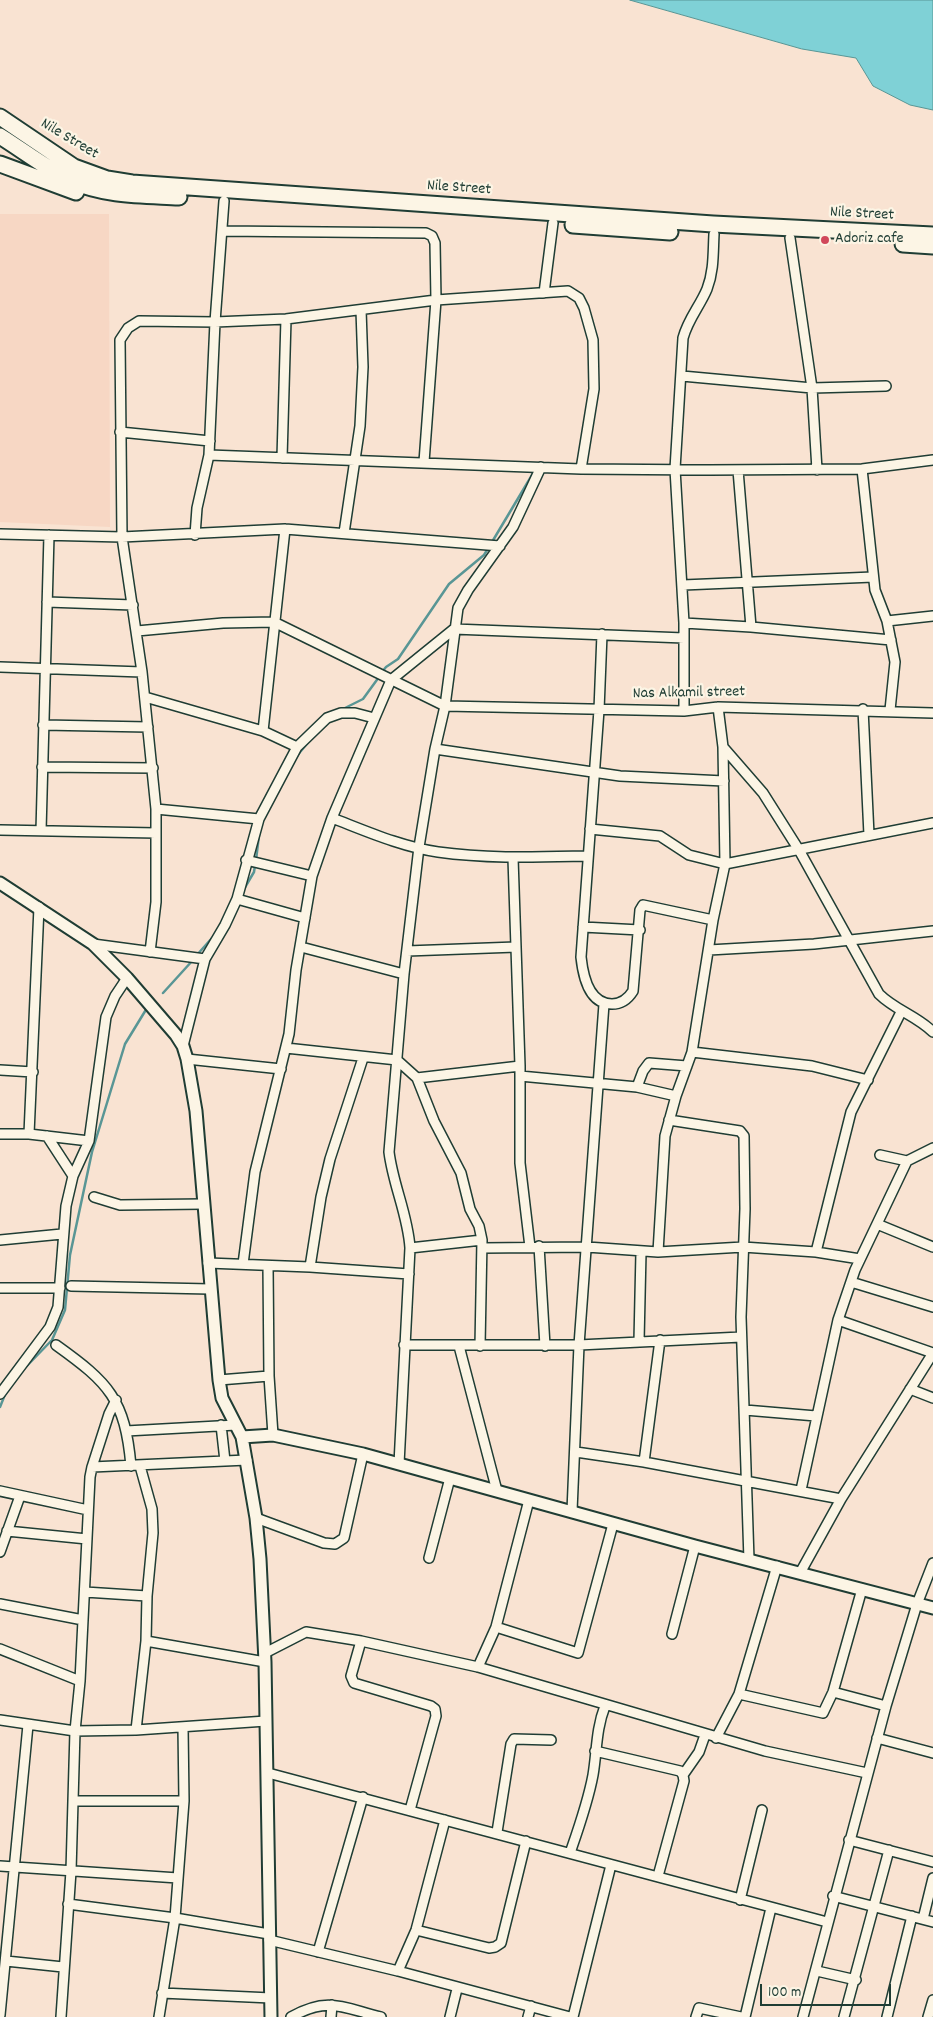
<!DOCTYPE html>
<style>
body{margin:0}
#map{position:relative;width:933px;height:2017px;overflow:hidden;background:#f9e3d2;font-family:Dekko,sans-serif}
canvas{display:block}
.scale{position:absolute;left:760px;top:1984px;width:131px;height:22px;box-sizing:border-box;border:2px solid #1f3d34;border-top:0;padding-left:6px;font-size:15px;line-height:18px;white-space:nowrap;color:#1f3d34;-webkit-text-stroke:4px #fcf5e5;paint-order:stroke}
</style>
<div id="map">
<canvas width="933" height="2017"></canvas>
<div class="scale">100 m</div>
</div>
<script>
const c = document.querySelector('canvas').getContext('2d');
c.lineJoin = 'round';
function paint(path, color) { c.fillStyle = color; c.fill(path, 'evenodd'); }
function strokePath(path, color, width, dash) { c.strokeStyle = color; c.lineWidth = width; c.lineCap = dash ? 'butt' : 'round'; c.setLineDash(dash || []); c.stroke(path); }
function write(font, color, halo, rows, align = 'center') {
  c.font = font + ' Dekko,sans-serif'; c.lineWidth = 4.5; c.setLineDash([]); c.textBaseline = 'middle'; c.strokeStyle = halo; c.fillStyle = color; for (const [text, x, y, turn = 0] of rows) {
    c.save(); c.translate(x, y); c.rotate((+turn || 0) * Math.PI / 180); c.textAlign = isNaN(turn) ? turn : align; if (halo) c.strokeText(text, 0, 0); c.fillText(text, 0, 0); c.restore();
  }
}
paint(new Path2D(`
 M0 214H109L110 527 0 522Z`), '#f7d7c4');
const water = new Path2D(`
 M630 0H933V110L910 105 873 86 856 58 802 49Z`);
paint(water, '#7fd1d6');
strokePath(water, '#599695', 1);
strokePath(new Path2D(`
 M492 542 535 470
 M382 672 386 667 398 659 449 584 484 555 489 547
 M341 710 363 699 379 677
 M296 757 310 740
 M256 860 259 835
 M244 889 254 872 255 865
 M196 956 212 938
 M163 993 193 960
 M21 1372 52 1340 65 1310 70 1255 92 1152 125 1044 147 1008
 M0 1407 6 1392`), '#599695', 2.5);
const minor = new Path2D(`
 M222 231 426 233 432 236 435 243 436 300 424 462
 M790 238 812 388 817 470
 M544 293 553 223
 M682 376 812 388 886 386
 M120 432 210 441
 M209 455 581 469 710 470 862 469 933 460
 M282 458 286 319
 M862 469 875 590 887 621 895 662 890 710
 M738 470 751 627
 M344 533 360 426 363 367 361 310
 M0 534 122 537 285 529 500 546
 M195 535 197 508 209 455 215 322 224 201
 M683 585 873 577
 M47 602 133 605
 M887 621 933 616
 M684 623 751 627 891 640
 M137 631 223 623 274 622 445 706 684 711 718 707 933 713
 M602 634 599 710 581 957C583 976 589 1004 612 1004 622 1004 628 999 633 991L640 910 643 905 713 920
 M0 667 142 672
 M145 697 263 731 297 747
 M863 709 869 835
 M684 711V623L675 469 683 338C688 319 700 306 707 289 714 271 713 253 714 234
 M43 725 148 727
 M263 731 285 529
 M723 747 763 793 799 850 879 994C895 1010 917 1016 933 1032
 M435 749 620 776 724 781
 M42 767 153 768
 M156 809 259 819
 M332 818C366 831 402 847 438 852 488 859 538 857 588 856
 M590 829 660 836 689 855 725 864 933 823
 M0 830 156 833
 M41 831 49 535
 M513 858 520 1066V1163L530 1247
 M246 860 312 876
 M237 899 305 918
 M583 927 640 930
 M93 944 205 959
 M301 947 404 974
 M709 950 814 944 933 931
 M407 951 516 947
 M150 952 156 902V809L142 672 122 537 120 340 128 328 139 321 215 322 286 319 436 300 568 291 579 298 584 308 593 340 594 389 581 469
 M183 1046 205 959 225 925 237 899 259 819 297 747 327 718 341 713H355L374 718
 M286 1048 397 1060 417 1078 434 1121 461 1173 470 1209 479 1226 482 1240 480 1346
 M692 1052 812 1066 868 1080
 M187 1059 281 1069
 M0 1070 33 1072
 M520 1076 637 1087 676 1096
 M417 1078 520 1066
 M637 1087 643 1071 649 1063 687 1066
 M669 1120 740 1131 744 1136 745 1209 741 1317 749 1560
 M0 1134H29L89 1141
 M29 1134 39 907
 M47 1136 73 1176
 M880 1155 907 1161 933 1148
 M94 1197 120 1205 204 1204
 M877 1224 933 1247
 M0 1240 62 1234
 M539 1246 545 1346
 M410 1248 482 1240
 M483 1248 587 1247 658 1252 743 1247 816 1252 860 1259
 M658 1252 665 1136 676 1096 692 1052 713 920 725 864 723 747 718 707
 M816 1252 851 1112 901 1012
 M208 1263 310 1267 409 1274
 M243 1264 255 1172 289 1034 296 970 312 876 332 818 391 680 454 629 684 638
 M268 1266 269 1376 273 1435
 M310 1267 321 1197 330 1159 363 1058
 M851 1282 933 1307
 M71 1286 210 1289
 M0 1288H60
 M838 1320 933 1353
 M639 1341 641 1252
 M56 1345C109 1383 125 1399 131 1466
 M404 1345H579L741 1337
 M459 1346 497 1491
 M219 1380 269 1376
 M910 1389 933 1398
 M0 1394 50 1327 58 1307 66 1206 73 1176 89 1141 106 1017 115 996 127 978
 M745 1410 816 1416
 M221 1425 225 1461
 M126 1431 236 1425
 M576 1452 644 1462 841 1499
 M644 1462 660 1340
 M399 1464 410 1248C408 1215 393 1185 389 1152L404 974 419 847 435 749 445 706 458 608 468 590 513 527 541 467
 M92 1467 109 1414 116 1400
 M801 1490 838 1320 855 1270 907 1161
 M0 1491 88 1510
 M529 1500 496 1627 578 1653 613 1524
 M572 1511 579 1345 604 1004
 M256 1518 324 1543 335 1544 344 1538 363 1454
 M7 1531 87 1539
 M0 1552 20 1496
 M429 1558 450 1478
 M800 1573 841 1499 933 1353
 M85 1592 147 1596
 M0 1604 83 1620
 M672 1634 695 1546
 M146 1641 265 1662
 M361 1641 351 1676 354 1683 431 1706 435 1709 436 1716 410 1810
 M0 1649 80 1681
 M265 1653 306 1632 361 1641 478 1667 765 1751 867 1773
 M478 1667 496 1627
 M833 1692 886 1706
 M739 1694 823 1713 833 1692 862 1589
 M0 1720 75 1731 136 1730 266 1721
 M136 1730 146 1641 147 1596 153 1533 152 1509 140 1466
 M716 1738 739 1694 777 1566
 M877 1738 933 1753
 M595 1751 680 1771 683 1775
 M268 1773 827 1922
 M73 1801H184
 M497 1832 511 1744 514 1739 551 1740
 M849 1840 933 1862
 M570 1853C579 1827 588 1802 593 1775 597 1751 596 1729 605 1706
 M0 1866 178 1878
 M658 1876 684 1781 683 1775 699 1752 705 1735
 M833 1896 933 1922
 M740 1900 762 1810
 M68 1904 175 1918 269 1934
 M923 1919 933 1878
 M416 1930 489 1948 495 1947 501 1943 526 1841
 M269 1940 398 1971 570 2017
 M318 1952 363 1797
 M6 1961 63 1967
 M398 1971 416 1930 445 1820
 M817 1971 856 1980
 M162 1993 271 1998
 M0 2015 28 1725
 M61 2017 71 1871 75 1731 80 1681 90 1477 92 1467 247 1460
 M159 2017 175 1918 184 1801 183 1727
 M291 2017C329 1996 343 2008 381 2017
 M331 2017 332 2005
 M450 2017 457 1989
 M528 2017 531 2006
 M573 2017 611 1865
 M696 2017 699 2008 741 2017
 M745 2017 771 1908
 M803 2017 886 1706 917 1604 933 1563
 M844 2017 889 1850
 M887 2017 912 1916
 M928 2017 933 2000`);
const tertiary = new Path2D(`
 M0 883 93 944 127 978 176 1035 183 1046 187 1059 196 1111 219 1380 222 1398 242 1437 256 1518 260 1559 265 1662 271 2017
 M242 1437 273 1435 363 1454 695 1546 933 1608`);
const primary = new Path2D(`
 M0 117 74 167 107 179 132 183 713 224 933 235
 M0 136C24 151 47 169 72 181 105 196 143 195 179 197
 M0 164 76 192
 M573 225 670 232
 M903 244 933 246`);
strokePath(minor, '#1f3d34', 12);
strokePath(tertiary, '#1f3d34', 15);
strokePath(primary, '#1f3d34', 19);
strokePath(minor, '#fcf5e5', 9);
strokePath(tertiary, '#fcf5e5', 11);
strokePath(primary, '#fcf5e5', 15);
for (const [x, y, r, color] of [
 [825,240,5,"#d1495b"]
]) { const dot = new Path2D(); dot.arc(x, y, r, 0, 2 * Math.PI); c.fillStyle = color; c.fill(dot); strokePath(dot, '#fcf5e5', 2); }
write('16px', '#1f3d34', '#fcf5e5', [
 ["Nile Street",69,140,31],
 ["Nile Street",459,189,4],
 ["Nile Street",862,215,3],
 ["Nas Alkamil street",689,694,-1]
]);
write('16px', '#1f3d34', '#fcf5e5', [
 ["Adoriz cafe",835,240]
], 'left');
</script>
